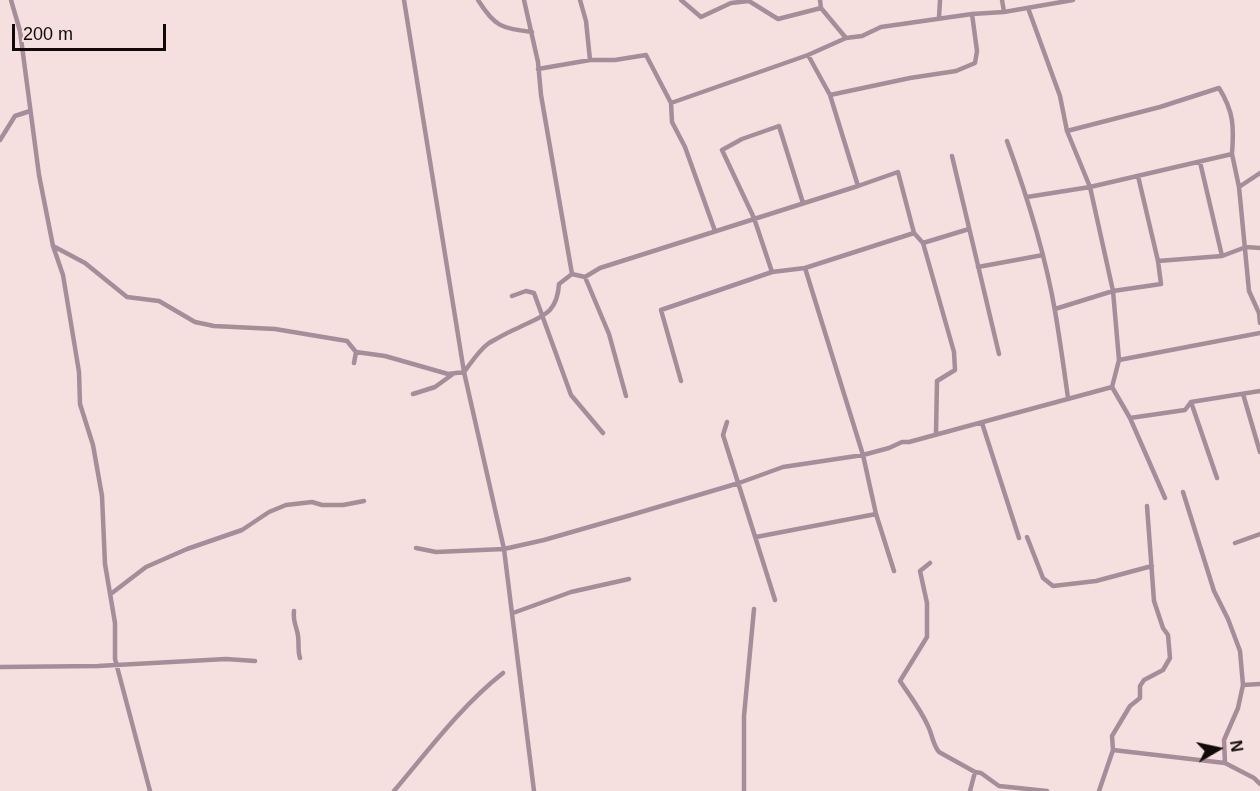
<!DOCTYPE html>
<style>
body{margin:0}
#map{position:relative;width:1260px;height:791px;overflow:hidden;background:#f5dfdf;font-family:Arial,sans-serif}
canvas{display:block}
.north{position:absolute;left:1188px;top:719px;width:60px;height:60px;-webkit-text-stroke:4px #f5dfdf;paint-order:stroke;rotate:81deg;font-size:16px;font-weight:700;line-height:24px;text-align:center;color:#110a0a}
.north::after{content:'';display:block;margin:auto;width:21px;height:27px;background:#110a0a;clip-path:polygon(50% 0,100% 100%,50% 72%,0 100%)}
.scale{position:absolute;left:12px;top:24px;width:154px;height:27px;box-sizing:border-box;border:3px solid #110a0a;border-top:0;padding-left:8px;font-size:18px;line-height:21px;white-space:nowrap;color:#110a0a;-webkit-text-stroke:4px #f5dfdf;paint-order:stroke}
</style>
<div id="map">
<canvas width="1260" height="791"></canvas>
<div class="north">N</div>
<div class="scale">200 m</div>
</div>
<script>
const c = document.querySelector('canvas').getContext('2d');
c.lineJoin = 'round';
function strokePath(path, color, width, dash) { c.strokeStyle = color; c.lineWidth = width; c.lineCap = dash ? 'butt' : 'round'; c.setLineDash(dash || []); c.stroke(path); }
strokePath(new Path2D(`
 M11 0 20 31 39 175 53 246 63 275 79 372 80 404 93 445 102 496 105 564 115 623V659L150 791
 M404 0 464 372 504 549 534 791
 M478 0C495 27 501 28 532 32
 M524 0 538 62 541 95 572 274
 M580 0 586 21 590 60
 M681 0 701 17 731 3 749 1 778 19 821 8
 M820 0 821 8 846 38
 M1002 0 1004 12
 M1028 8 1060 96 1067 131 1090 187 1113 291 1119 360 1112 387 1130 418 1165 498
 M939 18 940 0
 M808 55 830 95 858 186
 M538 69 590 60H615L646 55 671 103 672 122 685 147 715 231
 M830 95 910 78 956 71 975 63 977 51 972 14
 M671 103 808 55 846 38 862 36 881 27 972 14 1004 12 1073 0
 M1067 131 1160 107 1219 88C1234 112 1234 127 1232 154
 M0 140 15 116 30 111
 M1007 141C1027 196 1045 253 1055 311 1060 340 1064 369 1068 398
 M952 156 999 354
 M1200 162 1222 256
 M1260 173 1239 187 1249 291 1259 313 1260 323
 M1027 197 1090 187 1232 154 1239 187
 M803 203 779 126 742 139 722 150 754 218 772 272 805 268 863 455 876 514 894 571
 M923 243 969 229
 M53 246 85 263 127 297 159 301 195 322 214 326 275 329 347 341 356 352 354 363
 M1158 261 1222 256 1246 247 1260 248
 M978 267 1043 255
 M805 268 914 233
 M585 277 609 334 626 396
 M512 296 526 291 534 293 571 395 603 433
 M1055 309 1113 291 1161 284 1158 261 1138 176
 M356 352 385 356 448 374 464 372C471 363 479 350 489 343 498 338 508 332 518 328 541 316 557 315 559 284L572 274 585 277 600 268 858 186 898 172 914 233 923 243 954 352 955 370 937 381 936 434
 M1119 360 1260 333
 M681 381 661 310 772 272
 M413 394 435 387 453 374
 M1243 394 1260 452
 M1191 402 1217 478
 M1130 418 1185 410 1191 402 1260 391
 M727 422 723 435 775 600
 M982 423 1019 538
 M1183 492 1214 591 1228 619 1240 651 1243 685 1238 708 1224 740 1225 763
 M756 537 876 514
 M1027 537 1043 578 1053 586 1096 581 1152 566
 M1235 543 1260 534
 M416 548 436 552 504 549 544 540 631 515 739 483 783 467 863 455 889 448 902 442H909L1112 387
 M930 563 920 571 927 603V637L900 681C910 696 921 710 928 726 932 734 933 745 939 752L975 772 981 773 999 786 1047 791
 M112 593 146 567 187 549 242 530 269 512 286 505 312 502 322 505H343L364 501
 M294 611C293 622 295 622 297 631 300 640 297 649 300 658
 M513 613 571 592 629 579
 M0 667 98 666 226 659 255 661
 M1243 685 1260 684
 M1113 750 1225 763 1254 778 1260 784
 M394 791C428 751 461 706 503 673
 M744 791V716L754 609
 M970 791 975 772
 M1099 791 1113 750 1112 736 1130 706 1140 698V686L1144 680 1163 670 1170 658 1168 635 1163 628 1154 601 1147 506`), '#a78d99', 4.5);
</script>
